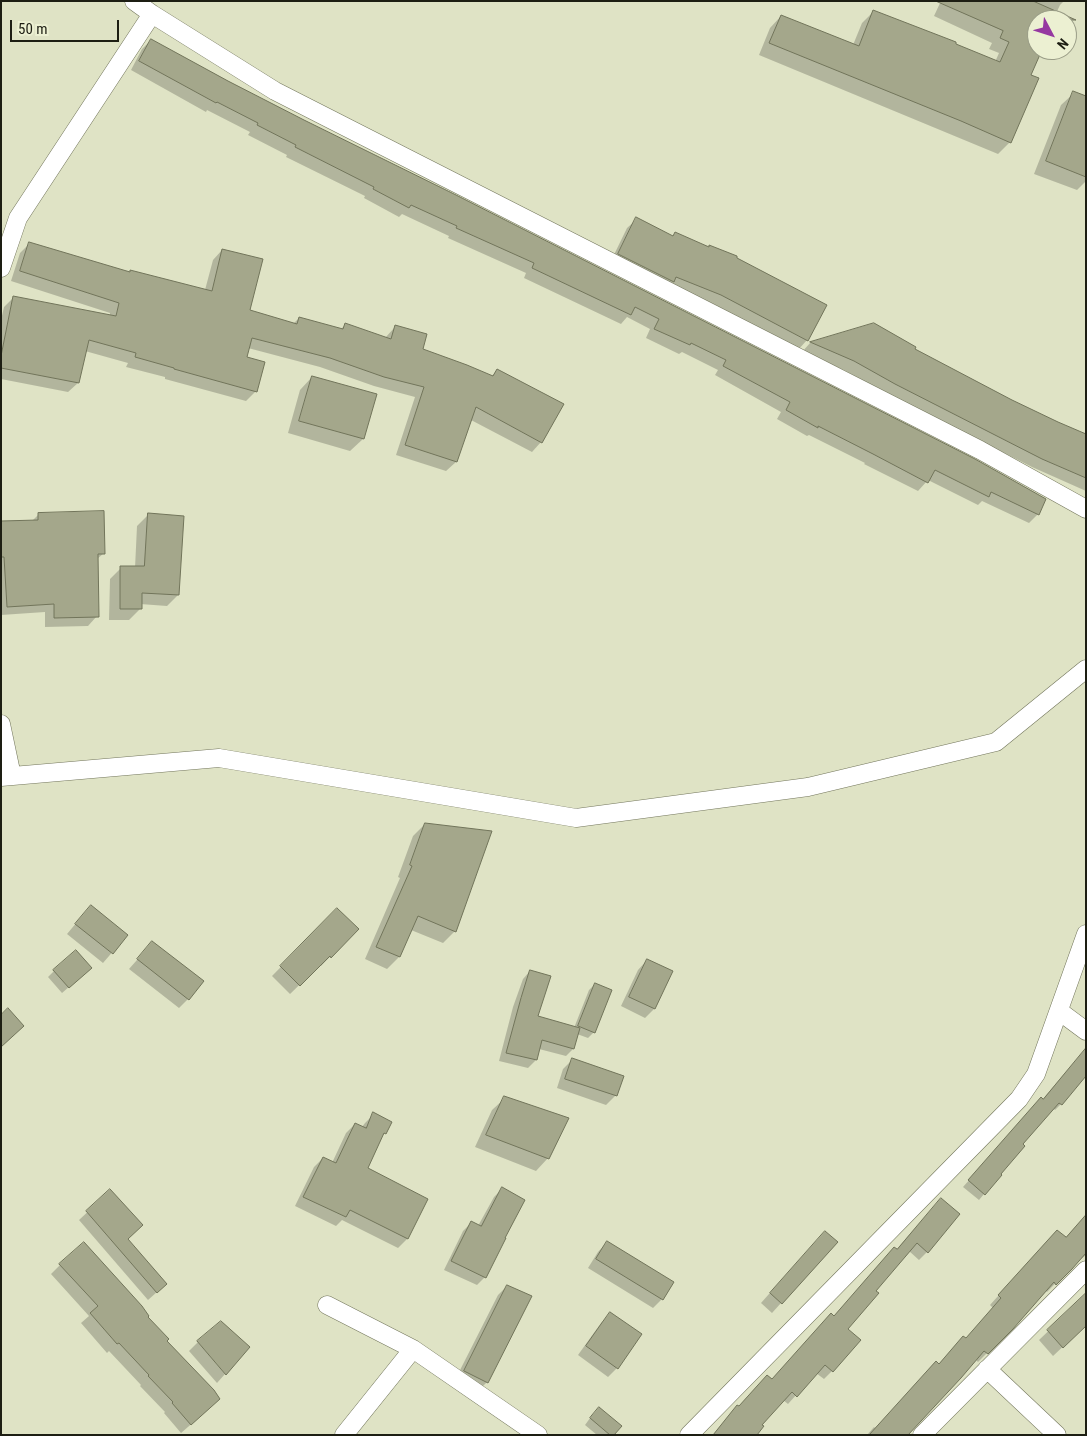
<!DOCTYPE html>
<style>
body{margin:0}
#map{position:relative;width:1087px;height:1436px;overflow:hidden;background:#dfe3c5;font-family:"Roboto Condensed",sans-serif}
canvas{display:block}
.frame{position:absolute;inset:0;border:2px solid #1d1e13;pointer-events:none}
.north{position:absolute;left:1027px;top:10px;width:50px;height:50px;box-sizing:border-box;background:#ecf0d2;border:1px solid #999c86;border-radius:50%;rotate:130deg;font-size:14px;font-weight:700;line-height:20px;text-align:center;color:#1d1e13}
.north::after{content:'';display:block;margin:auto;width:18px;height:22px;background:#9638a1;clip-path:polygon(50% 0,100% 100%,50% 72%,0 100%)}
.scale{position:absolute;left:10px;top:20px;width:109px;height:22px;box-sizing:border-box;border:2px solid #1d1e13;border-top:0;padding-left:6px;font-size:15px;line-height:18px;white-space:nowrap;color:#1d1e13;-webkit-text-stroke:4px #ecf0d2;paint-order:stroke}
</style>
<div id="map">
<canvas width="1087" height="1436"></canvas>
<div class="frame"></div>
<div class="north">N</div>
<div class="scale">50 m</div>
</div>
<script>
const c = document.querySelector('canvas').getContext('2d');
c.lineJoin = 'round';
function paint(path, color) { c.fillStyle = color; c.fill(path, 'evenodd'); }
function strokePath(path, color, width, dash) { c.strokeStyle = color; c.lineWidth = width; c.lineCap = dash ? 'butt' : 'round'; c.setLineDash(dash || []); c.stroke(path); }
paint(new Path2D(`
 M941 1H1064L1060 5 1053 20H1037V50H1040L1029 75 1010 142 998 154 759 55 770 28 781 16 853 45 862 23 873 12 995 62 999 53 989 49 992 43 934 16Z
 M151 40 1038 514 1029 523 982 501 978 505 928 480 918 491 864 464 865 463 809 435 807 436 777 419 781 412 715 375 718 370 682 352 679 354 646 338 650 329 627 317 621 324 524 278 526 273 448 238 449 236 402 214 399 217 364 198 365 196 286 157 287 155 248 135 250 132 207 110 206 112 131 70 142 49Z
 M1074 93 1086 98V181L1077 190 1034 174 1061 105Z
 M637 219 672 236 675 234 807 340 798 350 610 263 627 228Z
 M30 243 129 273 205 290 213 260 222 250 249 311 293 324 299 318 341 329 345 325 385 338 395 327 421 350 491 377 497 370 541 442 532 452 471 420 456 462 446 471 396 455 415 397 374 386 320 367 248 348 245 358 256 391 246 401 165 379V377L126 367 128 363 85 351 78 383 68 392 1 379V320L4 307 14 297 110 316V313L11 281 20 253Z
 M874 324 913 350 1012 401 1086 436V491L1032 467 886 393 844 370 802 352 810 343Z
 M312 377 363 439 350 451 288 433 300 390Z
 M39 514 104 553 96 560 97 616 88 626 45 627V612L1 615V522L32 521Z
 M148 515 178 595 167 606 140 604V609L129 620H109L110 579 121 568H135L137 526Z
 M425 824 455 931 443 943 411 930 399 957 387 969 365 959 400 878 398 877 413 836Z
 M337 910 357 929 321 966 320 965 290 994 272 976Z
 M82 916 127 935 103 963 67 934Z
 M152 943 188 999 179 1008 129 969Z
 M647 960 654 1009 645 1018 621 1006 638 970Z
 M54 971 84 974 62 993 48 977Z
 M530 971 537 1017 574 1028 589 990 595 984 594 1032 588 1038 577 1034 573 1049 566 1056 539 1049 536 1060 528 1068 499 1061 513 1007 523 979Z
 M572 1060 622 1077 615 1096 606 1105 557 1088 563 1069Z
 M1086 1073 1061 1104 1055 1110 1053 1108 1021 1144 984 1194 979 1200 963 1187 1036 1105Z
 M505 1098 548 1158 536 1171 475 1147 492 1110Z
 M374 1114 385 1133 382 1136 366 1169 427 1200 407 1239 398 1248 342 1220 336 1226 295 1206 314 1167 323 1158 332 1163 346 1133 355 1124 362 1127 365 1123Z
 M502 1189 485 1277 477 1285 444 1270 463 1231 471 1223 478 1226 494 1197Z
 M110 1191 127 1239 157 1292 148 1300 79 1220Z
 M941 1199 927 1252 919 1260 909 1251 875 1291 846 1329 859 1340 832 1371 824 1379 816 1373 788 1404 783 1400 760 1425 756 1435H713L738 1406V1407L771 1381 833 1317 896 1251Z
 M1086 1215V1255L1080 1260 1079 1259 1047 1292 1045 1290 1012 1328 978 1362 975 1359 907 1435H867L874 1427 875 1428 938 1365 955 1346 966 1339 993 1308 990 1305 1048 1240 1065 1239Z
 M816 1241 836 1242 772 1313 761 1303Z
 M607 1242 662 1299 653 1308 588 1268 598 1252Z
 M60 1265 147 1317 165 1341 210 1408 181 1433 164 1413 165 1412 140 1386 141 1385 109 1351 107 1353 81 1323 89 1316 51 1274Z
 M507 1286 487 1382 478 1391 455 1380 498 1295Z
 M1086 1295V1325L1053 1356 1039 1340Z
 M610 1313 617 1368 608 1377 578 1355 601 1323Z
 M198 1342 225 1374 217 1383 189 1351Z
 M593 1414 613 1435H597L585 1425Z`), '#0003');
const building = new Path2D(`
 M936 1H1033L1076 20H1037V50H1042L1031 75 1039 78 1011 143 961 121 769 43 781 15 859 46 873 10 956 42V44L1000 62 1009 42 1000 38 1003 31Z
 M151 39 228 81 304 120 456 195 975 459 1046 499 1039 515 991 492 989 497 935 470 928 483 873 454 818 426V428L786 410 790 402 723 366 726 360 691 343 690 345 654 329 659 319 635 307 631 315 532 268 534 263 456 228 457 226 411 205 409 208 373 189 374 187 295 147 296 145 257 125 258 123 217 102 216 103 139 61Z
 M1073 91 1086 96V177L1046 161Z
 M636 217 673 236 675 232 709 247V245L737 256V258L827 305 808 341 721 295 676 277 674 282 618 254Z
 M29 242 130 272V270L212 291 222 249 263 259 250 310 297 324 299 317 343 329 345 323 391 339 395 325 427 334 423 349 467 365 493 376 497 369 564 404 542 443 476 407 457 462 405 445 424 387 384 377 330 358 252 338 247 357 265 362 257 392 174 369V368L135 357 136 353 89 340 79 383 1 368V356L13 296 116 316 119 303 20 271Z
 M874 323 916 347 915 349 1012 400 1058 422 1086 434V478L1042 459 895 384 854 361 810 342Z
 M312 376 377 394 364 439 299 421Z
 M104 511 105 554H98L99 617 54 618V604L7 607 4 557H1V521L38 520V513Z
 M148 513 184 516 179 595 142 593V609H120V566H144Z
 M425 823 492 831 456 932 418 916 400 957 376 947 412 866 410 865Z
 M91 905 128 935 113 954 75 924Z
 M337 908 359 929 331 958 330 956 300 986 280 966Z
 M152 941 204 981 189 1000 137 959Z
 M76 950 92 968 69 988 53 970Z
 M647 959 673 971 655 1009 629 997Z
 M530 970 551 976 538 1016 580 1028 574 1049 542 1040 537 1060 506 1053 521 998Z
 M595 983 612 990 595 1033 578 1026Z
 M8 1008 24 1026 1 1047V1015Z
 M1086 1048V1076L1062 1105 1059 1103 1023 1144 1025 1146 1001 1174 1002 1175 985 1195 968 1180 1041 1097 1043 1099Z
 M572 1058 624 1076 617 1096 565 1079Z
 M504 1096 569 1118 549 1159 486 1135Z
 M373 1112 392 1122 386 1134 384 1133 368 1168 428 1199 408 1239 350 1210 346 1217 303 1197 323 1157 336 1163 355 1123 366 1128Z
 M502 1187 525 1200 505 1238H506L486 1278 451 1261 471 1221 481 1226Z
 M110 1189 143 1225 128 1239 167 1284 157 1293 86 1211Z
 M941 1198 960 1214 928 1253 917 1243 876 1291 879 1293 848 1329 861 1340 833 1372 825 1365 797 1397 792 1392 762 1425 764 1426 757 1435H713L737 1405 739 1406 767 1375 772 1379 831 1313 834 1316 894 1247 897 1249Z
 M1086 1215V1253L1072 1269 1056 1285 1054 1282 1013 1329 988 1354 984 1351 961 1378 908 1435H869L936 1361 939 1364 963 1336 966 1338 1001 1298 998 1295 1057 1230 1066 1237Z
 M825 1231 838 1242 782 1304 770 1293Z
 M607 1241 674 1282 663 1300 596 1259Z
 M84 1242 142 1306 149 1316 148 1317 169 1339 167 1341 214 1390 220 1399 191 1425 172 1403 173 1402 148 1376 149 1375 119 1343 117 1344 90 1313 98 1306 59 1264Z
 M507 1285 532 1296 488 1383 464 1371Z
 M1086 1293V1326L1063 1348 1047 1330Z
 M610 1312 642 1334 618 1369 586 1346Z
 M221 1321 250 1347 226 1375 197 1341Z
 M599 1407 622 1426 614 1435H610L590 1418Z`);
paint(building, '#a4a78b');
strokePath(building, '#71745a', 1);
const minor = new Path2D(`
 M134 1 152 14 275 91 980 450 1086 509
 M1 268 18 218 152 14
 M1 724 12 776
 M1 777 219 758 576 818 808 787 996 742 1086 669
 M1059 1011 1086 1031
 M327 1305 413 1349 538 1435
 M987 1369 1057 1435
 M344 1435 413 1349
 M689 1435 1019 1099 1036 1074 1086 934
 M922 1435 1086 1270`);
strokePath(minor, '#73765c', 19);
strokePath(minor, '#fff', 18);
</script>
